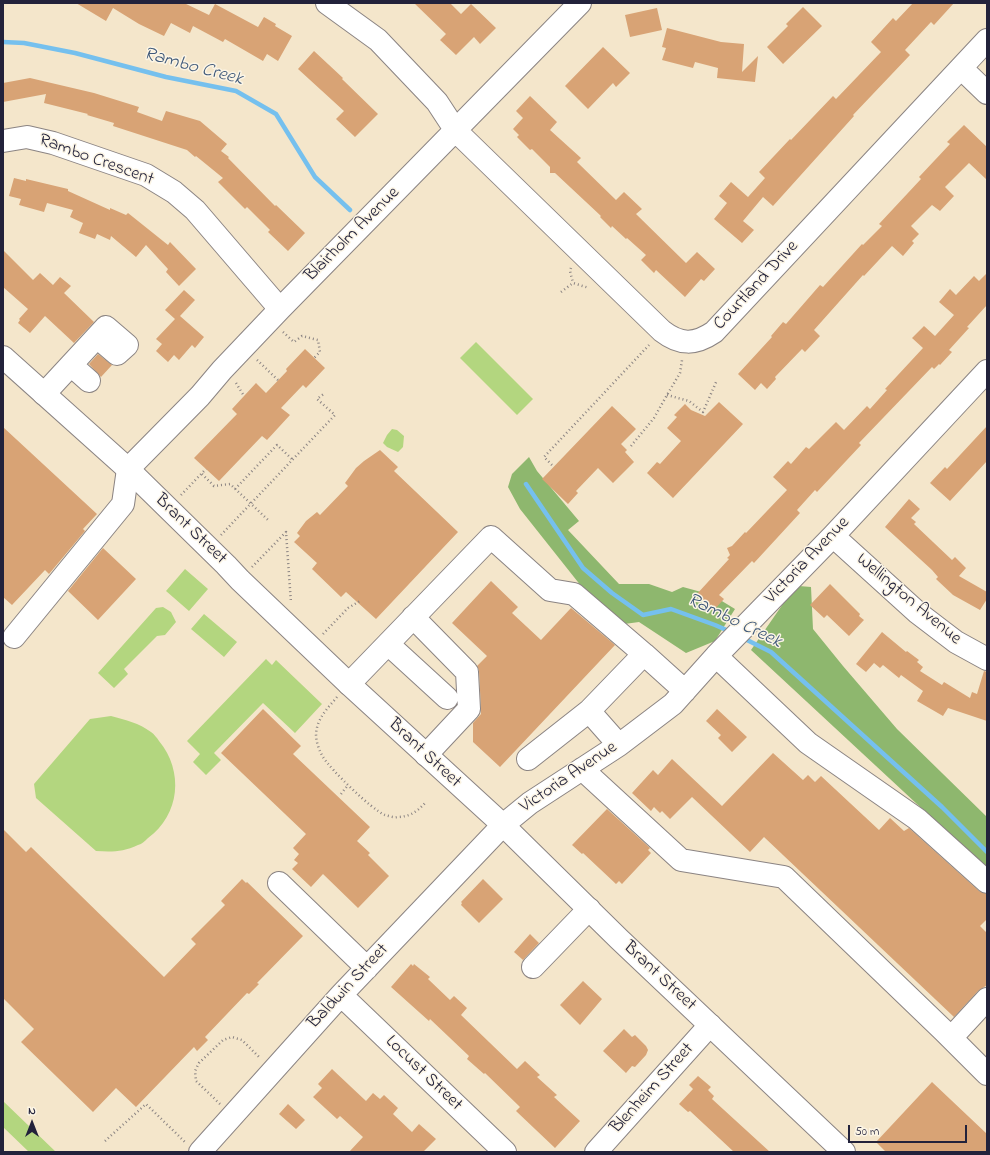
<!DOCTYPE html>
<style>
body{margin:0}
#map{position:relative;width:990px;height:1155px;overflow:hidden;background:#f4e6cb;font-family:"Indie Flower",sans-serif}
canvas{display:block}
.frame{position:absolute;inset:0;border:4px solid #22223b;pointer-events:none}
.north{position:absolute;left:12px;top:1103px;width:40px;height:40px;-webkit-text-stroke:3px #fcf5e5;paint-order:stroke;rotate:0deg;font-size:11px;font-weight:700;line-height:16px;text-align:center;color:#22223b}
.north::after{content:'';display:block;margin:auto;width:14px;height:18px;background:#22223b;clip-path:polygon(50% 0,100% 100%,50% 72%,0 100%)}
.scale{position:absolute;left:848px;top:1125px;width:119px;height:18px;box-sizing:border-box;border:2px solid #22223b;border-top:0;padding-left:5px;font-size:12px;line-height:14px;white-space:nowrap;color:#22223b;-webkit-text-stroke:3px #fcf5e5;paint-order:stroke}
</style>
<div id="map">
<canvas width="990" height="1155"></canvas>
<div class="frame"></div>
<div class="north">N</div>
<div class="scale">50 m</div>
</div>
<script>
const c = document.querySelector('canvas').getContext('2d');
c.lineJoin = 'round';
function paint(path, color) { c.fillStyle = color; c.fill(path, 'evenodd'); }
function strokePath(path, color, width, dash) { c.strokeStyle = color; c.lineWidth = width; c.lineCap = dash ? 'butt' : 'round'; c.setLineDash(dash || []); c.stroke(path); }
function write(font, color, halo, rows, align = 'center') {
  c.font = font + ' "Indie Flower",sans-serif'; c.lineWidth = 3; c.setLineDash([]); c.textBaseline = 'middle'; c.strokeStyle = halo; c.fillStyle = color; for (const [text, x, y, turn = 0] of rows) {
    c.save(); c.translate(x, y); c.rotate((+turn || 0) * Math.PI / 180); c.textAlign = isNaN(turn) ? turn : align; if (halo) c.strokeText(text, 0, 0); c.fillText(text, 0, 0); c.restore();
  }
}
paint(new Path2D(`
 M476 342 533 399 517 415 460 358Z
 M392 429 397 430 404 436 403 447 398 452 387 447 383 443 387 435Z
 M185 569 208 589 189 611 166 591Z
 M163 607 171 612 176 622 165 635 157 636 124 669 128 674 114 688 98 673 156 608Z
 M204 614 237 642 224 657 191 629Z
 M266 659 272 665 276 660 322 704 295 733 263 703 214 753 221 760 206 775 193 762 200 754 187 741Z
 M111 716C126 720 139 723 151 732 154 734 157 738 159 741 184 771 180 815 148 838 145 841 142 844 138 845 123 852 112 852 96 851L36 798 34 784 90 719Z
 M3 1101 56 1152H29L3 1127Z`), '#b3d67f');
paint(new Path2D(`
 M529 457 537 471 579 521 568 530 619 584H649L672 592 683 587 712 595 735 609 715 641 686 653 639 622 617 625 589 596 520 509 508 487 512 474Z
 M799 586 811 587 813 629 843 666 897 729 987 817V869L751 650 785 601Z`), '#8eb76e');
strokePath(new Path2D(`
 M3 42 24 43 75 53 166 77 236 91 276 114 315 177 350 210
 M526 484 583 568 612 593 643 615 671 609 715 625 731 632
 M743 638 771 652 942 807 987 852`), '#75c0ee', 4.5);
paint(new Path2D(`
 M76 3H184L209 15 215 4 258 27 264 17 276 24 275 26 292 36 278 61 267 54 263 61 225 39 223 42 193 26 190 33 171 23 164 36 139 24 113 8 106 21Z
 M414 3H450L461 14 471 4 496 28 480 44 474 37 456 55 440 40 446 34Z
 M913 3H954L934 25 931 22 905 50 910 55 853 115 854 116 773 206 763 197 743 221 754 230 742 243 714 219 727 203 719 196 731 182 748 197 765 178 759 172 790 139 791 140 833 96 836 99 881 52 871 42 893 18 896 21Z
 M803 7 822 26 783 64 767 47 788 26 786 24Z
 M657 8 662 30 630 37 625 15Z
 M667 28 721 42 744 44 742 72 758 56 755 82 717 78 718 68 695 62 693 68 662 60 666 48 662 47Z
 M603 47 630 73 616 87 613 83 588 109 565 86Z
 M314 51 343 78 342 79 378 114 355 137 336 119 344 111 298 69Z
 M30 78 94 93 139 107 137 112 162 121 166 111 200 121 227 144 221 151 229 157 228 158 275 206 276 205 305 233 288 251 268 232 270 230 247 207 245 209 218 182 223 178 196 156 195 157 187 150 113 126 114 123 87 115 88 114 44 103 46 94 3 102V83Z
 M530 96 557 122 550 130 581 158 577 162 616 200 624 192 642 209 636 214 686 263 697 252 715 269 704 281 701 279 685 297 656 270 654 273 641 260 646 255 627 238 626 239 612 226 611 228 600 217 601 216 555 173H550V167L532 149 530 150 517 137 519 135 513 129 523 118 516 111Z
 M964 125 987 147V180L969 163 945 187 954 196 940 211 932 205 911 226 919 234 912 241 914 243 903 256 892 246 864 276 863 275 814 330 820 336 805 352 802 349 775 377 776 379 767 389 761 383 755 390 738 374 772 337 771 336 783 322 786 324 820 285 823 287 862 244 863 245 882 226 879 224 921 179 919 177 950 144 947 142Z
 M14 178 26 181V179L68 189V191L110 210V208L126 215 128 213 168 245 170 242 196 269 179 286 166 272 168 269 146 245 136 257 111 236 110 240 97 234 95 239 79 233 83 223 70 217 73 210 47 203 44 212 19 205 21 199 9 196Z
 M3 250 33 280 40 273 53 285 60 277 71 286 64 293 94 322 74 343 45 316 30 333 18 323 20 320 19 319 28 309 3 287Z
 M987 273V305L967 327 969 328 949 350 952 352 940 365 939 364 934 369 932 367 859 443 861 445 817 492 815 490 797 510 800 513 754 563 752 561 719 595 724 599 713 611 696 595 729 559 727 558 730 555 727 548 732 546 745 532 746 533 787 490 773 477 788 461 791 464 806 447 809 449 836 422 844 430 867 406 870 409 887 390 885 389 923 348 912 338 924 326 935 336 954 315 939 302 950 289 956 295 974 276 979 281Z
 M184 290 195 300 180 316 204 337 195 348 192 345 179 360 174 355 168 362 156 351 162 344 156 339 175 319 165 310Z
 M305 349 325 368 306 388 303 385 281 408 290 415 267 440 262 436 219 481 194 458 237 414 232 409 256 383 266 393 287 371 286 369Z
 M98 354 112 365 101 377 89 364Z
 M719 402 743 424 673 498 647 473 657 462 660 464 681 441 667 428 677 417 674 415 685 404 691 410 705 416Z
 M612 406 636 429 621 444 627 450 625 452 634 462 613 483 598 468 576 491 578 493 568 504 542 479Z
 M987 426V461L950 501 930 483 945 467 947 469Z
 M3 427 97 514 83 529 85 531 49 574 45 570 12 605 3 597Z
 M380 450 398 467 394 471 458 532 376 619 346 592 341 597 312 569 317 563 294 542 300 536 297 533 306 521 317 512 320 515 348 486 345 483 356 468 364 461Z
 M909 499 920 509 911 518 916 522 914 524 952 560 955 557 966 568 959 576 987 592V599L980 610 953 595 936 579 938 577 932 570 885 527Z
 M103 548 136 579 98 620 68 591Z
 M491 581 518 607 512 613 541 640 571 608 615 645 500 767 473 742V723L481 714V709L479 671 477 666 487 656 452 623Z
 M830 584 860 614 859 616 864 620 849 636 827 615 824 618 810 605Z
 M882 632 906 652 907 651 919 660 917 662 923 667 920 671 942 685 944 682 970 698 972 692 977 694 984 671 987 672V721L948 708 943 716 917 701 923 691 901 675 899 678 883 665 880 668 874 663 866 672 856 664Z
 M263 709 301 746 293 754 370 827 357 841 370 853 368 855 389 876 358 908 323 874 311 887 292 869 298 863 294 860 299 854 293 848 306 834 221 753Z
 M717 709 747 737 732 752 718 738 721 735 706 721Z
 M773 753 803 780 808 775 815 782 821 776 879 830 890 818 904 831 909 828 979 891 987 894V919L980 926 987 933V985L978 991 954 1017 764 837 750 852 692 797 670 819 662 811 660 813 654 807 651 811 632 793 653 770 658 775 672 759 722 806Z
 M607 809 650 848 648 850 651 853 622 884 619 881 616 884 583 853 582 854 572 845Z
 M3 829 26 852 31 847 164 977 196 944 191 939 225 905 221 901 242 879 246 883 247 882 303 936 257 983 259 984 249 994 247 993 205 1037 208 1040 197 1051 194 1047 136 1107 116 1088 93 1112 21 1042 34 1029 3 998Z
 M483 879 503 899 479 923 461 905 462 903 461 902Z
 M530 934 539 943 523 960 514 952Z
 M411 964 413 966 414 964 430 977 428 979 450 1000 454 996 467 1008 461 1015 517 1069 525 1061 540 1075 537 1077 557 1095 554 1097 580 1121 555 1148 516 1111 520 1107 485 1073 484 1074 467 1059 469 1056 430 1019 429 1021 391 987Z
 M583 981 602 999 580 1025 560 1005Z
 M624 1029 632 1037 635 1035 646 1046 648 1050 646 1055 635 1067 632 1066 626 1073 603 1051Z
 M332 1069 366 1101 373 1093 380 1099 384 1095 398 1108 393 1114 412 1132 419 1124 436 1139 423 1152H349L363 1137 340 1116 337 1119 313 1097 322 1088 318 1084Z
 M698 1076 711 1087 708 1090 714 1096 712 1099 770 1152H734L690 1111 688 1112 679 1104 693 1089 689 1085Z
 M932 1082 987 1134V1152H886L876 1142Z
 M288 1104 305 1120 296 1129 279 1114Z`), '#d8a375');
const minor = new Path2D(`
 M327 3 378 40 437 102 456 131 662 331C680 345 695 345 714 332L987 40
 M961 68 987 93
 M3 141 27 137 53 143 146 175 174 192 195 210 280 309
 M71 365 89 381
 M44 394 106 327 127 345 117 354 97 337
 M833 536 918 613 956 642 987 659
 M413 617 467 672 469 709 426 755
 M14 637 123 504 128 469 200 396 222 370 280 309 580 3
 M388 644 447 698
 M716 656 808 743 917 819 987 882
 M349 684 491 537 550 590 574 594 644 654 685 691
 M589 711 619 745
 M528 759 589 711 644 654
 M582 769 681 860 784 877 944 1031 987 1074
 M279 883 367 968
 M533 967 589 909
 M341 995 505 1152
 M951 1038 987 999
 M200 1152 341 995 503 825 530 803 619 745 673 704 716 656 833 536 987 371
 M596 1152 710 1025`);
const major = new Path2D(`
 M3 357 128 469 226 565 240 580 349 684 503 825 619 939 844 1152`);
strokePath(minor, '#8b8483', 24);
strokePath(major, '#8b8483', 24);
strokePath(new Path2D(`
 M571 268 570 271 573 283
 M561 292 573 283 589 288
 M283 332 294 342 302 336 318 340 320 352 314 358
 M257 360 278 380
 M236 383 244 396
 M667 395 689 401 703 412 717 380
 M631 446 654 418 667 395 680 373 682 360
 M552 465 544 457 649 345
 M202 474 214 486 230 484 268 520
 M235 489 277 445 292 459
 M181 495 206 469
 M221 535 335 415 317 399 325 393
 M252 567 286 532 291 603
 M323 634 348 608 360 601
 M337 697C328 708 317 718 316 734 316 742 319 750 323 757 330 769 372 810 385 815 389 816 394 818 397 817 410 817 418 811 426 802
 M341 794 348 785
 M220 1104 196 1081 195 1071 199 1063 223 1040 232 1037 242 1040 260 1058
 M105 1141 146 1104 185 1142`), '#8b8483', 2.5, [1, 3]);
strokePath(minor, '#fff', 22);
strokePath(major, '#fff', 22);
write('18px', '#22223b', '#fcf5e5', [
 ["Rambo Crescent",96,161,20],
 ["Blairholm Avenue",353,235,-45],
 ["Courtland Drive",757,286,-47],
 ["Brant Street",190,530,44],
 ["Victoria Avenue",808,561,-46],
 ["Wellington Avenue",908,600,40],
 ["Brant Street",424,754,43],
 ["Victoria Avenue",569,778,-34],
 ["Brant Street",659,977,43],
 ["Baldwin Street",349,987,-47],
 ["Locust Street",423,1074,44],
 ["Blenheim Street",653,1089,-48]
]);
write('italic 19px', '#3f597a', '#fcf5e5', [
 ["Rambo Creek",193,68,15],
 ["Rambo Creek",734,622,26]
]);
</script>
